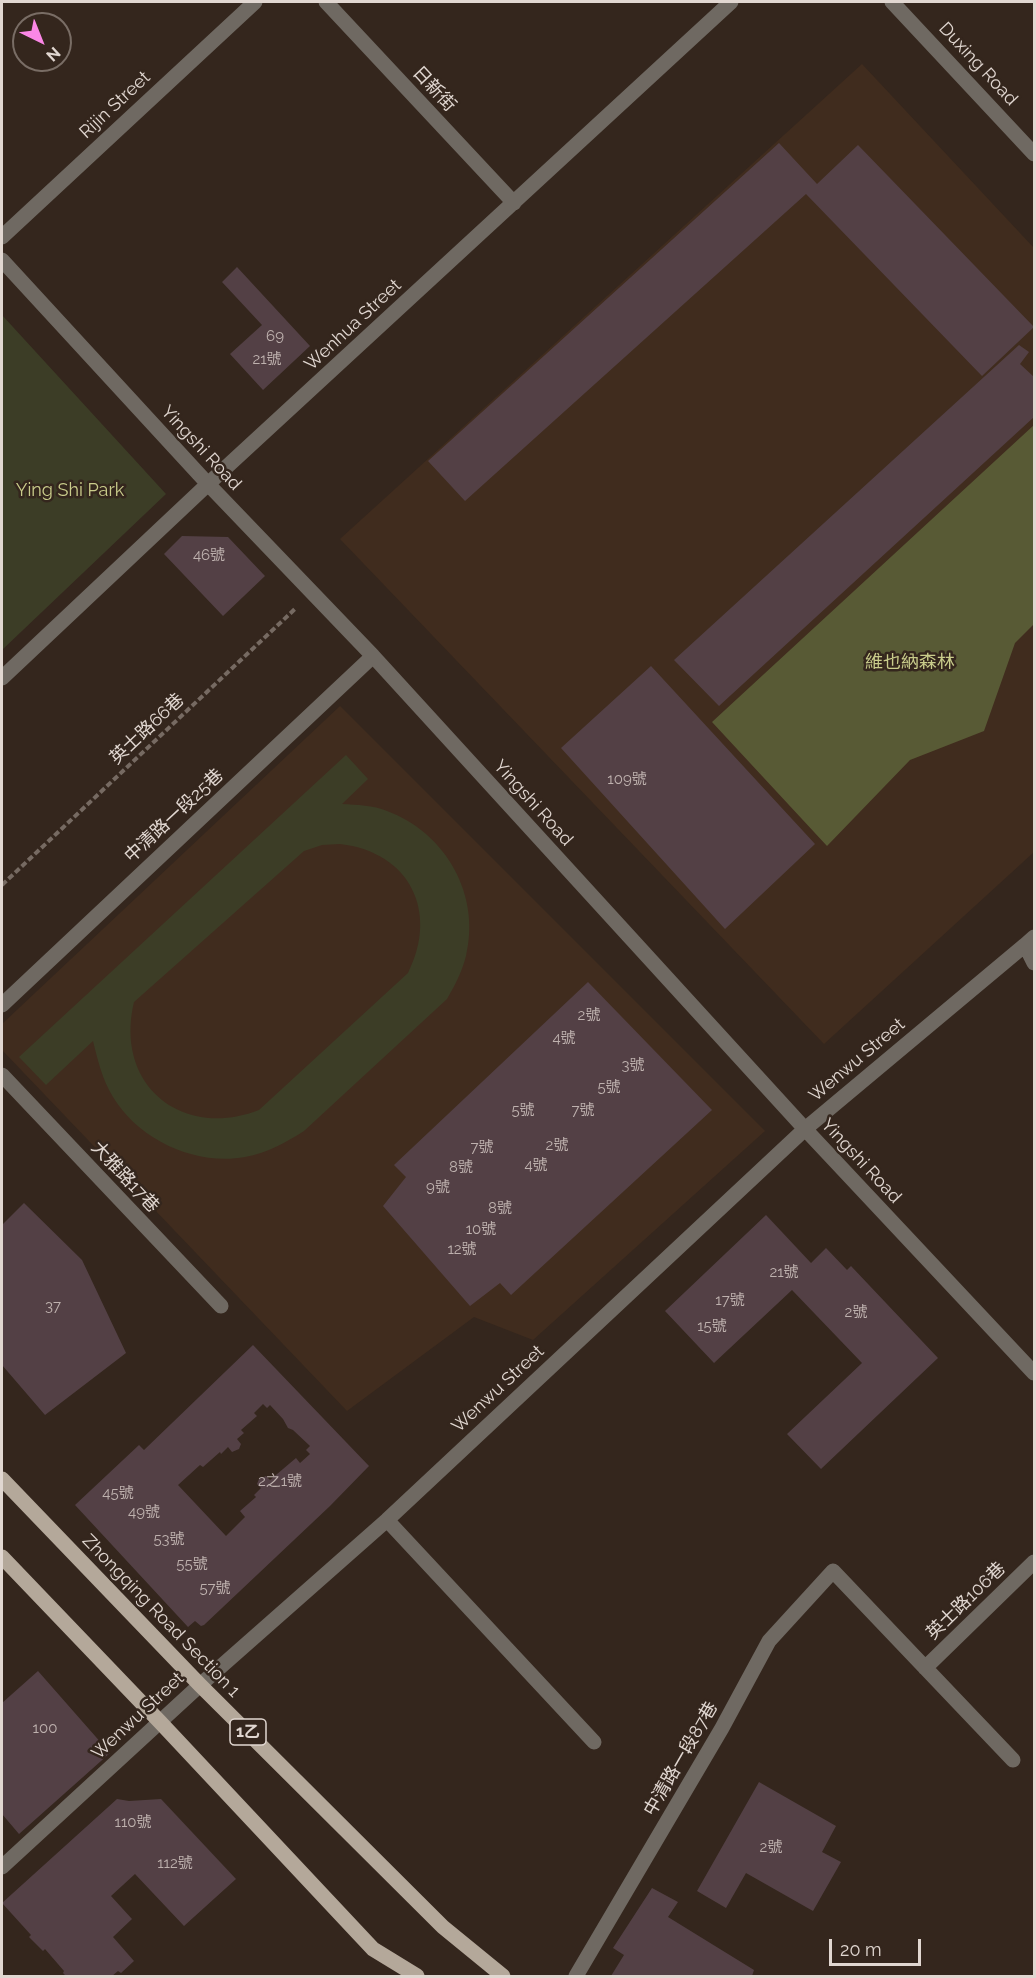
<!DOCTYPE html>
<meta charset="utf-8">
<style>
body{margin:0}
#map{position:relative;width:1036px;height:1978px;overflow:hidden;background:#34261d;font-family:Raleway,sans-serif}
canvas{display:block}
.frame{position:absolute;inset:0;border:3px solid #e1d7d1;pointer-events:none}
.north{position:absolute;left:12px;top:12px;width:60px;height:60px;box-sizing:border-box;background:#34261d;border:2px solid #796d65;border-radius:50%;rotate:137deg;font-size:16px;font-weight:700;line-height:24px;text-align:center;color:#e1d7d1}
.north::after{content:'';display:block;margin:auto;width:21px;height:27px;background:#fb87e6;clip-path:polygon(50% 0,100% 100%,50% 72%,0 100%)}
.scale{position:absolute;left:829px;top:1939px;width:92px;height:27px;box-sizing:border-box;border:3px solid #e1d7d1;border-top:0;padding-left:8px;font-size:18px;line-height:21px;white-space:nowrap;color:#e1d7d1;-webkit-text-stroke:4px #34261d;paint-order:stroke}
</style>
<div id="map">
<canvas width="1036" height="1978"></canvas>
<div class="frame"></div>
<div class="north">N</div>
<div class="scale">20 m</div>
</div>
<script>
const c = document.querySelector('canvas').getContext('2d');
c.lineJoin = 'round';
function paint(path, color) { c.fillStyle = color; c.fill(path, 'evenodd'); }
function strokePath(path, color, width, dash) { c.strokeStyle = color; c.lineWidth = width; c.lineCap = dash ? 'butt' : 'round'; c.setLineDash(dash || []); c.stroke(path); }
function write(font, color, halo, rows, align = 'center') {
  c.font = font + ' Raleway,"Noto Sans TC",sans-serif'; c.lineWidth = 5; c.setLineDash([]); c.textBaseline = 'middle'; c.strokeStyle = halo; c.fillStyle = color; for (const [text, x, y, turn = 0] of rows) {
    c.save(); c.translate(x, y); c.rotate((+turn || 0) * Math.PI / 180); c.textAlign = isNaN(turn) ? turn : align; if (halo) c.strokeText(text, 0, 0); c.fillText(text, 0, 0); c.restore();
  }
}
paint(new Path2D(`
 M862 64 1034 248V852L824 1044 340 539Z
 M340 706 765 1131 533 1340 474 1317 347 1411 2 1050V1024Z`), '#402c1e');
paint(new Path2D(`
 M2 315 166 494 2 650Z
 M346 755 368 779 342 804C357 805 373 805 387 811 446 833 481 895 466 956 462 972 455 985 447 999L304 1131C285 1143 267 1153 245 1157 195 1166 139 1140 113 1097 102 1079 98 1061 93 1041L46 1085 19 1057ZM340 844C410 852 439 912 408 973L259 1110C182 1140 114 1085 134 1002L304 851 322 845Z`), '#3c3d26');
paint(new Path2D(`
 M1034 425V624L1015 643 984 731 910 760 827 846 712 722Z`), '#585a35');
paint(new Path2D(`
 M779 143 817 184 858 145 1034 327 982 376 806 194 465 501 428 461Z
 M237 267 310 346 263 390 230 354 262 325 222 282Z
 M1019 345 1029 352 1020 364 1034 377V417L719 706 674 660Z
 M182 536 228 537 265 576 223 616 164 554Z
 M651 666 815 844 725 929 561 748Z
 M588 982 712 1110 511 1295 500 1283 470 1306 383 1206 406 1177 394 1165Z
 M24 1203 82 1260 126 1353 45 1415 2 1365V1225Z
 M766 1215 811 1263 826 1248 847 1270 851 1266 938 1358 821 1469 787 1434 862 1363 792 1290 714 1363 665 1311Z
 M253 1345 369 1466 330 1506 204 1625 201 1626 195 1621 188 1627 75 1505 139 1445 144 1450ZM263 1404 267 1408 270 1405 283 1419 288 1428 293 1430 310 1446 306 1450 310 1454 300 1463 296 1458 270 1480 266 1476 259 1479 257 1484 261 1488 254 1495 256 1497 240 1511 245 1517 226 1536 178 1485 200 1465 203 1467 220 1452 221 1454 228 1447 232 1452 239 1449 241 1444 237 1439 244 1433 241 1430 257 1416 254 1413Z
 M38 1671 110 1753 19 1834 2 1814V1703Z
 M759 1782 836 1826 822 1852 841 1862 813 1911 746 1873 726 1908 697 1891Z
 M117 1799 129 1801 161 1799 236 1879 184 1926 135 1874 111 1896 132 1919 113 1937 134 1961 121 1973 118 1971 112 1976H66L63 1973 64 1971 45 1949 43 1951 29 1937 31 1935 2 1903Z
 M652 1888 678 1902 668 1917 754 1970 752 1976H611L624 1955 613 1948Z`), '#534045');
strokePath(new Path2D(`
 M2 885 296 608`), '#766a62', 4, [6, 3]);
strokePath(new Path2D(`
 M326 2 514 203
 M892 2 1034 154
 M2 237 255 2
 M2 260 208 484 373 656 805 1129 1034 1373
 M2 678 208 484 731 2
 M1034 937 1025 945 1034 963
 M2 1005 373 656
 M2 1075 221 1306
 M387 1520 594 1742
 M925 1668 1034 1562
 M2 1867 200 1685 387 1520 805 1129 1025 945 1034 948
 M576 1976 722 1728 769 1641 833 1571 1013 1760`), '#6f6962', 15);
strokePath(new Path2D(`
 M2 1479 200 1685 443 1927 503 1976
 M2 1557 161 1723 373 1949 417 1976`), '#b4a89a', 15);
write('15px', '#beb1ae', null, [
 ["69",275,336],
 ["21號",267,359],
 ["46號",209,555],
 ["109號",627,779],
 ["2號",589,1015],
 ["4號",564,1038],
 ["3號",633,1065],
 ["5號",609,1087],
 ["5號",523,1110],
 ["7號",583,1110],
 ["2號",557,1145],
 ["7號",482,1147],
 ["4號",536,1165],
 ["8號",461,1167],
 ["9號",438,1187],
 ["8號",500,1208],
 ["10號",481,1229],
 ["12號",462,1249],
 ["21號",784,1272],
 ["17號",730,1300],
 ["37",53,1306],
 ["2號",856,1312],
 ["15號",712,1326],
 ["2之1號",280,1481],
 ["45號",118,1493],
 ["49號",144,1512],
 ["53號",169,1539],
 ["55號",192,1564],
 ["57號",215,1588],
 ["100",45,1728],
 ["110號",133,1822],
 ["2號",771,1847],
 ["112號",175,1863]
]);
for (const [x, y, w] of [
 [248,1732,36]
]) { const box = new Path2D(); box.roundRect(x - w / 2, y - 13, w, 26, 4.5); c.fillStyle = '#34261d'; c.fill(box); strokePath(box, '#e1d7d1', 1.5); }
write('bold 16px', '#e1d7d1', null, [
 ["1乙",248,1732]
]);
write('18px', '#e1d7d1', '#34261d', [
 ["Duxing Road",978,64,47],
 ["日新街",434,89,47],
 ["Rijin Street",115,105,-43],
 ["Wenhua Street",353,325,-43],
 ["Yingshi Road",201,448,47],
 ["英士路66巷",147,729,-43],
 ["Yingshi Road",533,803,48],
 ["中清路一段25巷",174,816,-43],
 ["Wenwu Street",857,1060,-40],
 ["Yingshi Road",861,1161,47],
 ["大雅路17巷",125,1177,47],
 ["Wenwu Street",498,1389,-43],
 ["英士路106巷",966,1601,-44],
 ["Zhongqing Road Section 1",161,1616,46],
 ["Wenwu Street",138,1716,-43],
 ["中清路一段87巷",681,1759,-60]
]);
write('18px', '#c9cc8b', '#34261d', [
 ["Ying Shi Park",70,491],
 ["維也納森林",910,663]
]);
</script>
